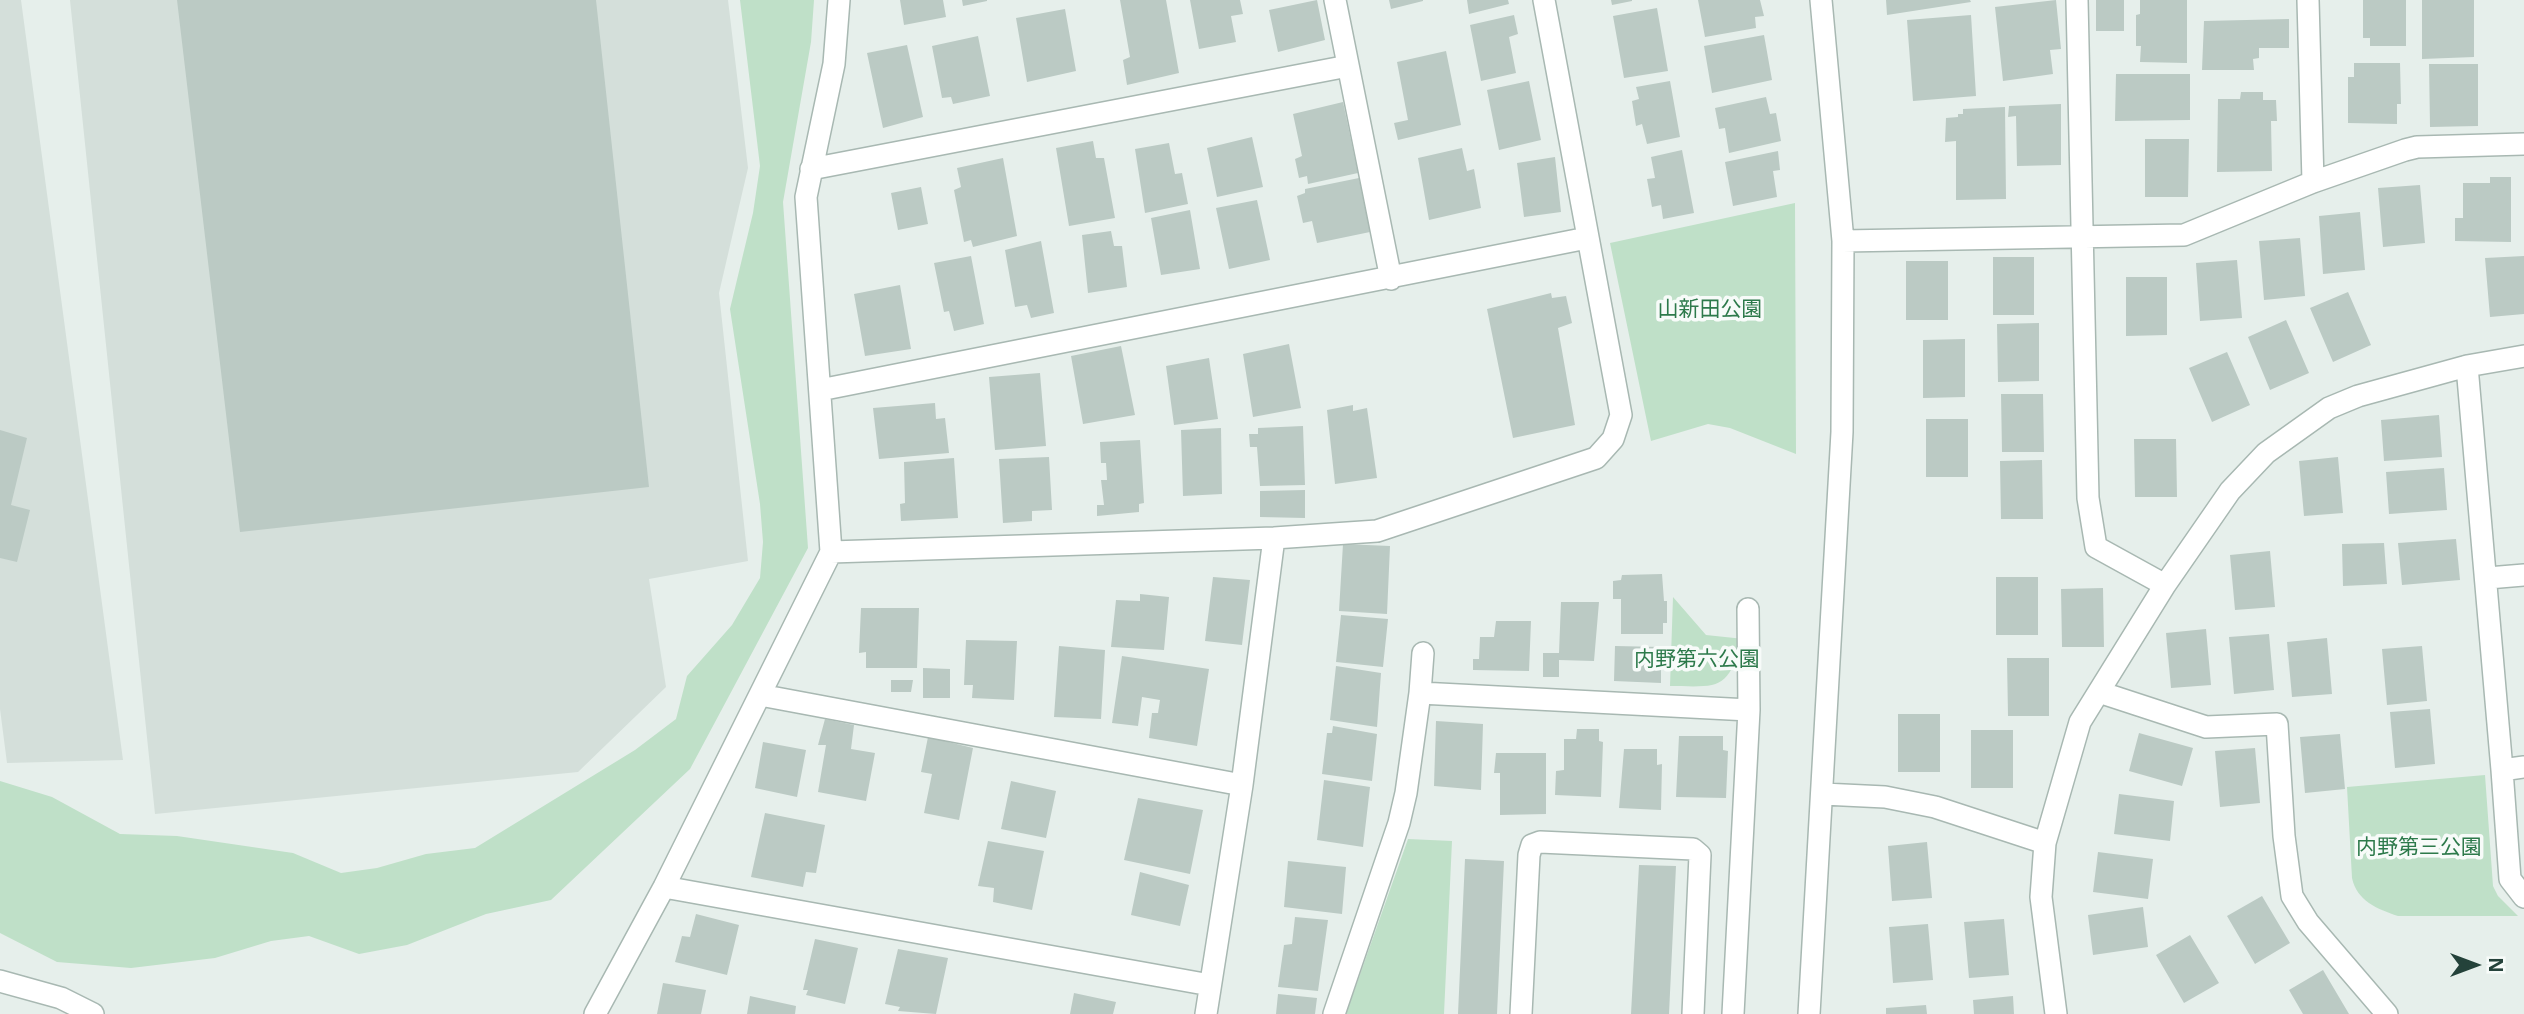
<!DOCTYPE html>
<meta charset="utf-8">
<style>
body{margin:0}
#map{position:relative;width:2524px;height:1014px;overflow:hidden;background:#e6efeb;font-family:"Open Sans",sans-serif}
canvas{display:block}
.north{position:absolute;left:2440px;top:930px;width:70px;height:70px;-webkit-text-stroke:5px #f7fbf9;paint-order:stroke;rotate:90deg;font-size:19px;font-weight:700;line-height:28px;text-align:center;color:#24423a}
.north::after{content:'';display:block;margin:auto;width:24px;height:32px;background:#24423a;clip-path:polygon(50% 0,100% 100%,50% 72%,0 100%)}
</style>
<div id="map">
<canvas width="2524" height="1014"></canvas>
<div class="north">N</div>
</div>
<script>
const c = document.querySelector('canvas').getContext('2d');
c.lineJoin = 'round';
function paint(path, color) { c.fillStyle = color; c.fill(path, 'evenodd'); }
function strokePath(path, color, width, dash) { c.strokeStyle = color; c.lineWidth = width; c.lineCap = dash ? 'butt' : 'round'; c.setLineDash(dash || []); c.stroke(path); }
function write(font, color, halo, rows, align = 'center') {
  c.font = font + ' "Open Sans","Noto Sans JP",sans-serif'; c.lineWidth = 7; c.setLineDash([]); c.textBaseline = 'middle'; c.strokeStyle = halo; c.fillStyle = color; for (const [text, x, y, turn = 0] of rows) {
    c.save(); c.translate(x, y); c.rotate((+turn || 0) * Math.PI / 180); c.textAlign = isNaN(turn) ? turn : align; if (halo) c.strokeText(text, 0, 0); c.fillText(text, 0, 0); c.restore();
  }
}
paint(new Path2D(`
 M0 0H21L123 760 7 763 0 709Z
 M70 0H728L748 168 719 293 748 561 649 579 666 687 578 772 155 814Z`), '#d4dfda');
paint(new Path2D(`
 M740 0H814L811 42 783 202 808 548 690 769 551 900 486 914 407 945 359 954 309 936 271 941 215 958 131 968 57 962 0 933V781L52 797 120 834 177 836 293 853 341 873 377 868 426 854 475 848 635 750 676 719 687 676 732 625 760 578 763 542 760 504 730 309 753 213 760 166Z
 M1795 203 1796 454 1730 428 1708 424 1651 441 1610 243Z
 M1673 597 1706 635 1744 639C1726 690 1722 687 1670 686Z
 M2485 775 2493 886 2498 896 2518 916H2398C2377 909 2357 901 2352 878L2347 787Z
 M1408 839 1452 841 1444 1014H1346Z`), '#bfe0c8');
paint(new Path2D(`
 M177 0H596L649 487 240 532Z
 M900 0H943L946 17 904 25Z
 M962 0H987V1L963 6Z
 M1120 0H1166L1179 73 1127 85 1123 60 1130 57Z
 M1190 0H1240L1243 14 1231 16 1236 42 1199 49Z
 M1317 0 1325 40 1278 52 1269 10Z
 M1389 0H1423V1L1391 9Z
 M1467 0H1508L1509 4 1469 14Z
 M1611 0H1632V1L1612 5Z
 M1698 0H1760L1764 16 1755 17 1756 28 1705 37Z
 M1886 0H1970L1971 2 1887 15Z
 M2056 0 2061 49 2050 50 2053 74 2003 81 1995 7Z
 M2096 0H2124V31H2096Z
 M2140 0H2187V63L2140 62 2141 46H2136V15L2140 14Z
 M2363 0H2406V46H2370V38H2363Z
 M2422 0H2474V57L2422 59Z
 M1657 8 1668 71 1624 78 1613 16Z
 M1065 9 1076 71 1027 82 1016 18Z
 M1514 15 1518 34 1509 37 1516 73 1481 81 1470 25Z
 M1971 15 1976 96 1913 101 1907 20Z
 M2289 19V48H2259V58L2253 59 2254 70H2202L2204 21Z
 M1764 35 1772 80 1712 93 1704 46Z
 M978 36 990 96 953 104 951 97 942 98 932 46Z
 M907 45 923 117 883 128 867 53Z
 M1446 51 1461 125 1398 140 1394 123 1408 120 1397 62Z
 M2354 63H2400L2401 104H2397V124L2348 123V77H2354Z
 M2429 64H2478V126L2430 127Z
 M2116 74H2190V120L2115 121Z
 M1529 81 1541 140 1499 150 1487 90Z
 M1670 81 1680 137 1647 144 1642 124 1636 126 1632 101 1639 99 1636 87Z
 M2241 92H2263V100H2276L2277 121H2271L2272 171 2217 172 2218 99H2240Z
 M1766 97 1770 114 1776 113 1781 141 1729 153 1725 128 1719 129 1715 108Z
 M1343 102 1358 173 1308 184 1307 176 1299 178 1295 159 1302 156 1293 114Z
 M2061 104V165L2017 166 2016 116 2008 117 2009 106Z
 M2005 107 2006 199 1956 200V141L1945 142 1946 118 1958 117V114H1963V109Z
 M1252 137 1263 187 1217 197 1207 148Z
 M2145 139H2189L2188 197H2145Z
 M1093 141 1096 158H1104L1115 218 1069 226 1056 148Z
 M1169 143 1175 174 1182 173 1188 204 1145 213 1135 149Z
 M1462 148 1467 171 1474 169 1481 208 1429 220 1418 158Z
 M1682 150 1694 213 1663 219 1661 205 1652 207 1647 179 1655 178 1651 157Z
 M1778 151 1780 170 1773 171 1777 197 1733 206 1725 162Z
 M1555 157 1561 212 1524 217 1517 163Z
 M1003 158 1017 236 973 247 971 240 964 242 954 190 961 187 957 168Z
 M2490 177H2511V242L2455 241V218H2463V183H2490Z
 M1359 178 1370 232 1317 243 1312 221 1303 223 1297 196 1305 193V189Z
 M2420 185 2425 243 2383 247 2378 188Z
 M921 187 928 224 898 230 891 193Z
 M1257 200 1270 260 1229 269 1216 208Z
 M1190 210 1200 269 1161 275 1151 218Z
 M2360 212 2365 270 2323 274 2319 216Z
 M1111 231 1114 246H1122L1127 287 1088 293 1082 235Z
 M2300 238 2305 296 2264 300 2259 241Z
 M1041 241 1054 313 1031 318 1027 305 1015 307 1005 250Z
 M971 256 984 324 954 331 949 311 944 312 934 263Z
 M2524 256V314L2490 317 2485 258Z
 M1993 257H2034V315H1993Z
 M2237 260 2242 318 2200 321 2196 263Z
 M1906 261H1948V320H1906Z
 M2126 277H2167V335L2126 336Z
 M900 285 911 349 865 356 854 294Z
 M2348 292 2371 345 2333 362 2310 308Z
 M1551 293 1552 298 1566 296 1572 323 1558 328 1575 425 1513 438 1487 309Z
 M2286 320 2309 373 2270 390 2248 337Z
 M2039 323V381L1998 382 1997 324Z
 M1965 339V397L1923 398V340Z
 M1289 344 1301 408 1253 417 1243 354Z
 M1121 346 1135 415 1083 424 1071 356Z
 M2227 352 2250 405 2212 422 2189 368Z
 M1209 358 1218 419 1174 425 1166 366Z
 M1040 373 1046 446 995 450 989 377Z
 M2001 394H2043L2044 452H2002Z
 M935 403 936 419 945 418 949 453 879 459 873 408Z
 M1353 405V411L1367 408 1377 478 1335 484 1327 410Z
 M2439 415 2442 457 2384 461 2381 420Z
 M1926 419H1968V477H1926Z
 M1303 426 1305 485 1260 486 1257 447H1250L1249 434H1258V428Z
 M1221 428 1222 494 1183 496 1181 430Z
 M0 430 27 438 11 505 30 510 17 562 0 558Z
 M2134 439H2176L2177 497H2135Z
 M1140 440 1144 503 1139 504V512L1097 516V505H1104L1101 480H1107L1106 463H1101L1100 442Z
 M1049 457 1052 510 1032 511V521L1003 523 999 459Z
 M2338 457 2343 513 2304 516 2299 461Z
 M954 458 958 518 901 521 900 504 905 503 904 462Z
 M2042 460 2043 519H2001L2000 461Z
 M2444 468 2447 510 2389 514 2386 472Z
 M1305 490V518L1260 517V491Z
 M2456 539 2460 580 2402 585 2398 543Z
 M2384 543 2387 584 2343 586 2342 544Z
 M1343 544 1390 546 1387 614 1339 611Z
 M2270 551 2275 607 2235 610 2230 555Z
 M1662 574 1664 601H1667V623H1663V634H1621V599H1613V581L1621 580 1622 575Z
 M1213 577 1250 580 1242 645 1205 641Z
 M1996 577H2038V635H1996Z
 M2103 588 2104 647H2062L2061 589Z
 M1140 594 1169 597 1164 650 1111 647 1116 600 1140 601Z
 M1561 602H1599L1594 661 1559 660V677H1543V653H1559Z
 M861 608H919L917 668H866V652L859 653Z
 M1341 615 1388 619 1383 667 1336 662Z
 M1496 621H1531L1529 671 1473 670V659H1479L1480 637H1494Z
 M2206 629 2211 685 2171 688 2166 633Z
 M2269 634 2274 690 2234 694 2229 637Z
 M2327 638 2332 694 2292 697 2287 642Z
 M966 640 1017 641 1014 700 972 698 973 685H964Z
 M1059 646 1105 650 1101 719 1054 717Z
 M1615 646 1661 647V683L1614 681Z
 M2422 646 2427 701 2387 705 2382 649Z
 M1122 656 1209 669 1197 746 1149 738 1152 713H1158L1160 700 1142 697 1138 726 1112 723Z
 M2007 658H2049V716H2008Z
 M1336 666 1381 673 1377 727 1330 720Z
 M923 668 950 669V698H923Z
 M891 680H913L911 692H891Z
 M2430 709 2435 764 2395 768 2390 712Z
 M1898 714H1940V772H1898Z
 M825 719 854 725 851 749 875 753 866 801 818 792 826 745H818Z
 M1436 721 1483 724 1481 790 1434 786Z
 M1333 726 1377 734 1372 781 1322 774 1327 733H1332Z
 M1577 729H1599V741L1603 742 1601 797 1555 795 1556 771 1564 770V739H1576Z
 M1971 730H2013V788H1971Z
 M2139 733 2193 748 2182 786 2129 771Z
 M2340 734 2345 789 2305 793 2300 737Z
 M1679 736H1723V750L1728 751 1726 798 1676 797Z
 M928 737 973 748 959 820 924 813 932 774 921 772Z
 M763 742 806 750 797 797 755 788Z
 M2255 748 2260 803 2220 807 2215 751Z
 M1624 749H1657V765L1662 764 1661 810 1619 808Z
 M1496 753H1546V814L1500 815V773H1494Z
 M1324 780 1370 787 1363 847 1317 840Z
 M1011 781 1056 791 1046 838 1001 829Z
 M2119 794 2174 801 2170 841 2114 834Z
 M1138 798 1203 810 1190 874 1124 860Z
 M765 813 825 825 816 873 806 872 803 887 751 877Z
 M988 841 1044 851 1032 910 993 902 994 888 978 886Z
 M1927 842 1932 898 1892 901 1888 846Z
 M2098 852 2153 859 2148 899 2093 892Z
 M1465 859 1504 861 1497 1014H1458Z
 M1288 861 1346 867 1342 914 1284 907Z
 M1639 865 1676 866 1669 1014H1631Z
 M1140 872 1189 885 1180 926 1131 915Z
 M2262 896 2290 943 2255 964 2227 916Z
 M2143 907 2148 947 2093 955 2088 915Z
 M696 914 739 925 727 975 675 962 682 936 690 937Z
 M1295 917 1328 920 1318 991 1278 987 1284 945 1292 944Z
 M2004 919 2009 975 1969 978 1964 922Z
 M1928 924 1933 980 1893 983 1889 927Z
 M2190 935 2219 983 2184 1003 2156 955Z
 M815 939 858 948 845 1004 806 995 808 990H803Z
 M898 949 948 958 936 1014 898 1011 900 1007 885 1004Z
 M2323 970 2349 1014H2303L2289 990Z
 M663 983 706 990 701 1014H657Z
 M1074 993 1116 1002 1113 1014H1070Z
 M1278 994 1317 998 1315 1014H1276Z
 M750 996 796 1006 795 1014H747Z
 M2013 996 2014 1014H1974L1973 1000Z
 M1926 1005 1927 1014H1886V1008Z`), '#bbcac4');
const minor = new Path2D(`
 M1335 0 1391 279
 M2077 0 2088 498 2096 547 2165 585
 M2308 0 2313 182
 M811 169 1348 66
 M1843 241 2184 235 2313 182 2405 150 2417 147 2524 144
 M2467 366 2502 770 2524 767
 M820 390 1587 238
 M831 552 1274 538 1377 531 1596 458 1613 439 1621 415 1544 0
 M2488 578 2524 575
 M1748 609 1749 710
 M2099 692 2206 727 2277 724 2284 836 2292 896 2308 922 2387 1014
 M1420 693 1423 653
 M760 695 1242 785
 M2502 770 2510 879 2524 897
 M1823 794 1885 797 1935 807 2045 843
 M664 887 1210 985
 M0 981 61 998 93 1014
 M595 1014 664 887 831 552 806 197 834 64 839 0
 M1206 1014 1242 785 1274 538
 M1334 1014 1399 823 1406 793 1420 693 1749 710 1733 1014
 M1521 1014 1529 855 1532 845 1540 842 1693 849 1700 855 1693 1014
 M1809 1014 1842 432 1843 241 1821 0
 M2056 1014 2041 897 2045 843 2080 722 2165 585 2230 491 2266 453 2329 408 2358 396 2467 366 2524 356`);
strokePath(minor, '#a8b8b2', 24);
strokePath(minor, '#fff', 21);
write('21px', '#2d7a4b', '#f7fbf9', [
 ["山新田公園",1710,310],
 ["内野第六公園",1697,660],
 ["内野第三公園",2419,848]
]);
</script>
